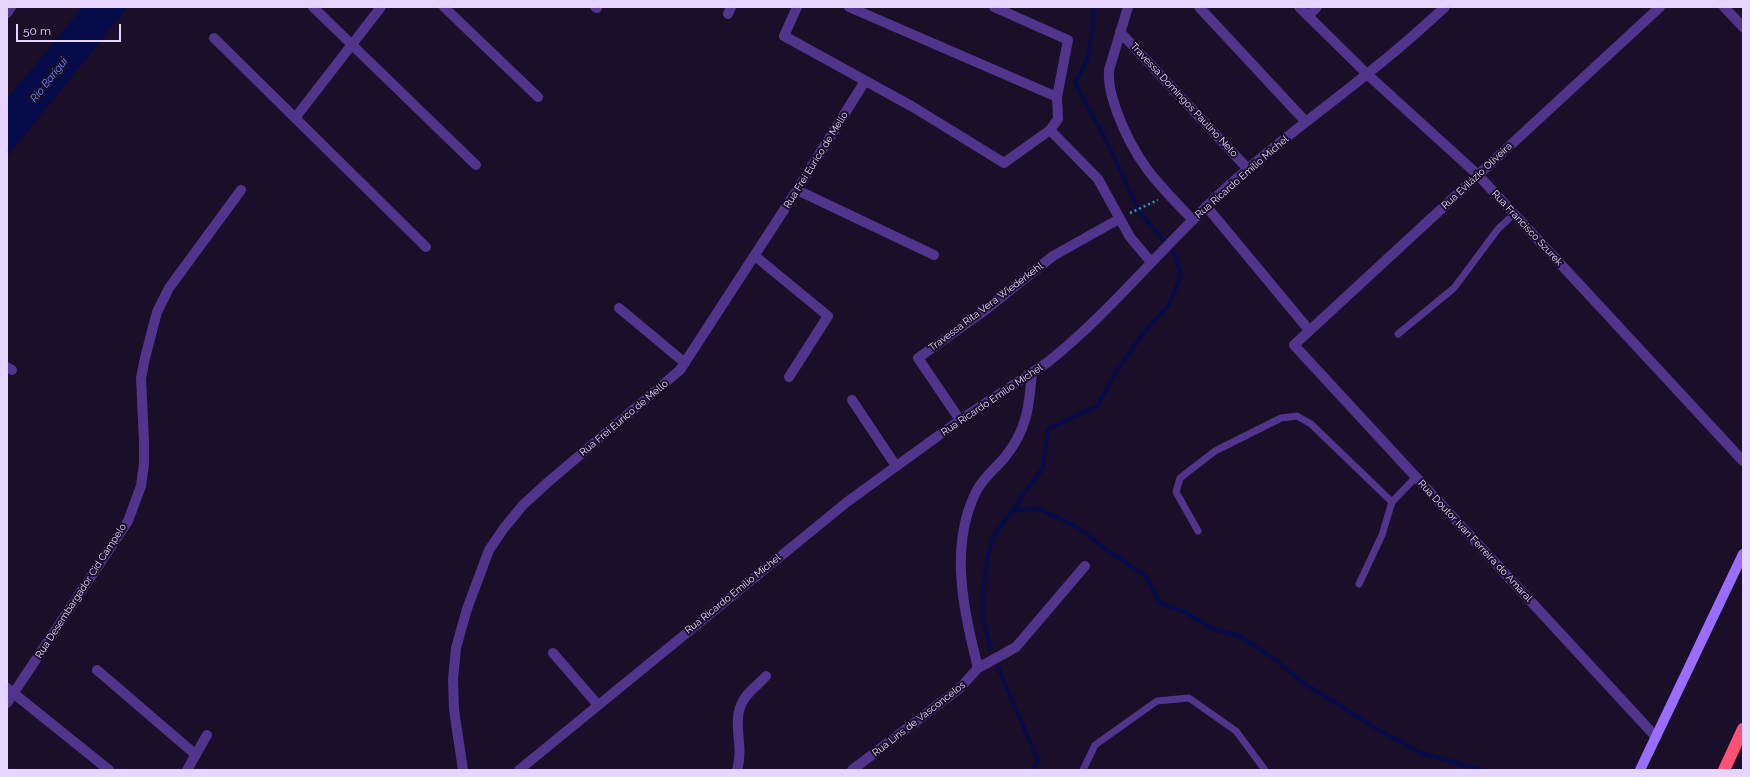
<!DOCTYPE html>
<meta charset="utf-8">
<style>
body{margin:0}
#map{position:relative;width:1750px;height:777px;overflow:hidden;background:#1a0e29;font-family:Raleway,sans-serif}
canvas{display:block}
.frame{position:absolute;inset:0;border:8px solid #e6d6ff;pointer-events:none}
.scale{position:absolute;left:16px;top:24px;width:105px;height:18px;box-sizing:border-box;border:2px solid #e6d6ff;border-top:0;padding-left:5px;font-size:12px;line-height:14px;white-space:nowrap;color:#e6d6ff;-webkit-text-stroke:3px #1a0e29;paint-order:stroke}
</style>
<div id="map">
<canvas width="1750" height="777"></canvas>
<div class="frame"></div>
<div class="scale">50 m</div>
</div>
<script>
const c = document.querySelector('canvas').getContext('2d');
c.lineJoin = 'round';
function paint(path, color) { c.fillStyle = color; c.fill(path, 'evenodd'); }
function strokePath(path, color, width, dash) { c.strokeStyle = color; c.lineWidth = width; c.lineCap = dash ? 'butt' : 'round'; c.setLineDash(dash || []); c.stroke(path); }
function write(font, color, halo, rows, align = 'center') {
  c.font = font + ' Raleway,sans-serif'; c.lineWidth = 4; c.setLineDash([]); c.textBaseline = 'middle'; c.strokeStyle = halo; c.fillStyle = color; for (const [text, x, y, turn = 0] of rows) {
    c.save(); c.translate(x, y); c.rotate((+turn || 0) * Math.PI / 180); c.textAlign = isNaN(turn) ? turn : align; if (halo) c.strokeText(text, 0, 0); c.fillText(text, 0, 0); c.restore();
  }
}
paint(new Path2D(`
 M83 7H128L7 157V99Z`), '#060b4a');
strokePath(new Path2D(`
 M1013 510 1039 509 1075 526 1107 550 1146 576 1160 603 1185 612 1211 628 1242 637 1273 658 1302 682 1377 729 1421 753 1482 770
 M991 649 983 619V598L987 559 993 537 1043 468 1048 429 1097 406 1115 374 1144 332 1168 306 1181 276 1175 254 1139 211 1108 144 1075 83 1087 60 1092 34 1094 7
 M998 667 1038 761 1033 770`), '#060b4a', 4);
strokePath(new Path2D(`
 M1130 213 1158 200`), '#25a1c4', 2.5, [2, 3]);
strokePath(new Path2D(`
 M1398 334 1454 288 1498 229 1514 214
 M1198 531 1176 492 1180 478 1215 451 1281 418 1297 416 1311 424 1392 502 1416 477
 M1359 584 1382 535 1392 502
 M1083 770 1095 745 1157 701 1189 698 1236 731 1265 770`), '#51358c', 7);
strokePath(new Path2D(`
 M313 7 476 165
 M444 7 538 97
 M595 7 597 8
 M797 7 784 36 913 107 1004 163 1050 130 1058 119 1057 97 1068 40 994 7
 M849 7 1057 97
 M1128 7 1109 70C1108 86 1112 97 1117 112 1135 161 1157 183 1192 219
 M1199 7 1306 122
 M1299 7 1367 74 1478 175 1743 461
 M1724 7 1743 27
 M7 13 11 7
 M728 14 731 7
 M1308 16 1317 7
 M1120 32 1248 169
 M214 38 426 247
 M295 118 381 7
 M1050 130 1098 179 1130 237 1151 262
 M797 190 934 255
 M1206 206 1309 330
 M755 256 828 316 789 377
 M619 308 685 363
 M7 367 12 370
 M852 400 896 466
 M960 420 918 358 984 311 1053 256 1119 219
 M553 653 598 705
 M978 668C964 611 948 546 977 490 984 477 996 468 1005 457 1027 430 1029 407 1032 373
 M97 670 196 755
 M7 688 109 770
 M7 703 128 521 141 486 144 464V441L141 378 145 358 157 312 169 288 241 190
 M1656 737 1294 345 1660 7
 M187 770 207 735
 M463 770 454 710 453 679 456 648 467 609 489 550 504 528 523 505 547 483 680 370 797 190 865 81
 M519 770 847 502 960 420 1048 362C1113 310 1164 244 1226 188 1270 148 1320 112 1367 74 1394 53 1420 30 1445 7
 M737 770C745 744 730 722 744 699 750 690 759 684 766 676
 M852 770 960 688 978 668 1016 647 1085 566`), '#51358c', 10);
strokePath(new Path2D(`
 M1640 770 1743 554`), '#9a6dff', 10);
strokePath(new Path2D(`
 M1724 770 1743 729`), '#ff5173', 12);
write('10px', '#e6d6ff', '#1a0e29', [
 ["Travessa Domingos Paulino Neto",1184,100,47],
 ["Rua Frei Eurico de Mello",816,160,-58],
 ["Rua Evilázio Oliveira",1477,176,-43],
 ["Rua Ricardo Emílio Michel",1242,177,-41],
 ["Rua Francisco Szurek",1527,228,47],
 ["Travessa Rita Vera Wiederkehl",986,307,-37],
 ["Rua Ricardo Emílio Michel",992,400,-34],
 ["Rua Frei Eurico de Mello",624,418,-40],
 ["Rua Doutor Ivan Ferreira do Amaral",1475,541,47],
 ["Rua Desembargador Cid Campelo",81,591,-57],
 ["Rua Ricardo Emílio Michel",733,594,-39],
 ["Rua Lins de Vasconcelos",919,719,-38]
]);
write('italic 11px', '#648bff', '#1a0e29', [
 ["Rio Barigui",49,80,-52]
]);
</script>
